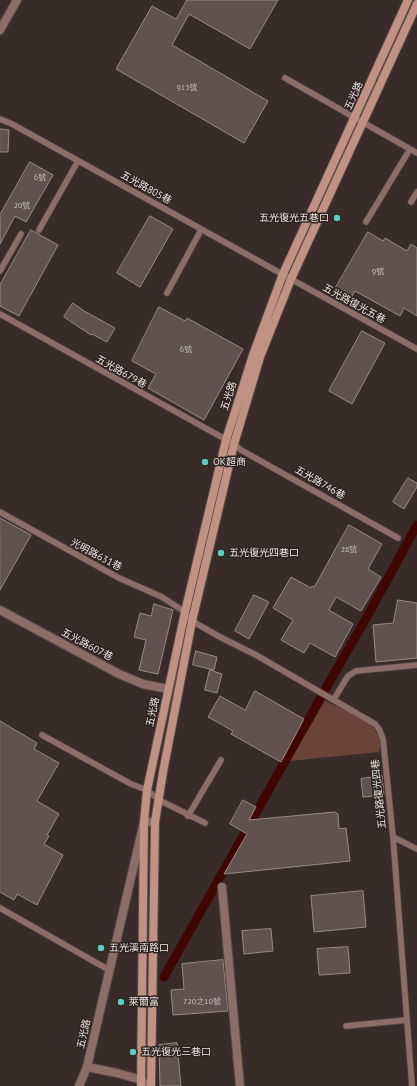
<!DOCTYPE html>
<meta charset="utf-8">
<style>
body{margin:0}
canvas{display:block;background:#392c28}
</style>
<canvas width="417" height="1086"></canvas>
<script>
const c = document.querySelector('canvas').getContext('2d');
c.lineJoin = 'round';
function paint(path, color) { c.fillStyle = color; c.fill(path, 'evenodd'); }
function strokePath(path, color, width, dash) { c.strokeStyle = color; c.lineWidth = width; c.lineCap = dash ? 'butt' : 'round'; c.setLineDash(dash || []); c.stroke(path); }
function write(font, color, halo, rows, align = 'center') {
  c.font = font + ' "PT Sans","Noto Sans TC",sans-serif'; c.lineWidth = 3; c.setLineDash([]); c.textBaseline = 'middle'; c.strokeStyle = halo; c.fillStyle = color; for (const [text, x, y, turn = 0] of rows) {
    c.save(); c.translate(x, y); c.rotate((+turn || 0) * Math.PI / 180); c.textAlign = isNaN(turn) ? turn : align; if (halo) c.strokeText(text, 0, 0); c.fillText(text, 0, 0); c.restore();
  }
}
paint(new Path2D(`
 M325 701 366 720 374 728 381 741 379 752 289 761Z`), '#6b4339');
strokePath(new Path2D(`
 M164 977 330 681 368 615 417 525`), '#400600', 9);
const building = new Path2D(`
 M187 0H278L250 49 189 14 172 45 268 101 244 143 116 69 152 6 176 19Z
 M0 129 9 130 8 152H0Z
 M30 162 53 175 26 222 15 216 0 244V215Z
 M150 216 173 229 140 287 117 273Z
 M31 230 58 245 19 316 0 306V285Z
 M368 232 383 241 385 238 407 251 411 244 417 248V316L404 308 400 316 355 291 351 298 335 289Z
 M73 303 84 311 115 328 107 342 92 334 91 335 64 317Z
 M159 307 185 321 187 318 243 349 204 420 148 388 156 374 132 361Z
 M362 331 385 343 352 404 329 391Z
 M408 478 417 483V487L404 509 393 502Z
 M0 518 31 535 0 590Z
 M349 525 382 544 368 569 381 577 361 611 336 597 329 610 353 624 335 657 310 643 304 653 281 640 293 620 273 608 291 577 311 588 312 586 314 587Z
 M254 595 269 602 249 639 235 631Z
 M398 600 417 603V658L376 662 373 625 393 623Z
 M154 604 173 610 158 674 139 670 146 640 134 637 140 613 151 616Z
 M196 651 217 657 214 670 193 665Z
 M210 670 222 674 217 693 205 690Z
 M255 691 304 719 281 762 231 734 233 731 208 717 220 696 245 710Z
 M0 721 37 743 34 749 59 763 37 801 59 814 47 835 49 836 44 844 63 855 37 905 17 894 14 900 0 892Z
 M382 776 384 795 363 797 361 779Z
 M243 800 256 807 249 820 335 812 338 814 339 829 346 828 350 861 224 874 247 834 230 824Z
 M363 891 366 927 314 932 311 896Z
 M271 929 273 951 244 954 242 931Z
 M348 947 350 973 319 975 317 949Z
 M223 960 228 1011 173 1015 171 990 184 989 182 964Z
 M177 1043 181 1086H160L159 1045Z`);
paint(building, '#61524e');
strokePath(building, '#9a8a86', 1);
const service = new Path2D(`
 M285 78 417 153
 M0 119 12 124 417 349
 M411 202 417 192
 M366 222 410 149
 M39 230 78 161
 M0 271 21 234
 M167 293 201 230
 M0 314 234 444 241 450 398 538
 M0 512 119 578 162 597 185 612 192 621 220 637 256 655 375 724 379 729 383 739 393 837 412 1086
 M334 699 348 676 356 671 417 665
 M42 735 131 784 147 790 159 800 205 823
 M188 816 221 760
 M393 837 417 849
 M0 908 109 970
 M346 1026 407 1020`);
const minor = new Path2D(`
 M0 30 17 0
 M0 610 119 674 143 684 168 689
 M222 887 240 1086
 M87 1067 117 1073 142 1080 146 1086`);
const tertiary = new Path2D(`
 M79 1086 87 1067 144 822H155`);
const secondary = new Path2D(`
 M141 1086 144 822 147 790 185 612 226 440 253 355 283 274 408 0
 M151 1086 155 822 163 772 192 621 234 444 260 357 291 279 417 4`);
strokePath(service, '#564946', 7);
strokePath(minor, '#564946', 10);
strokePath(tertiary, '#564946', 10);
strokePath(secondary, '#564946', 10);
strokePath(service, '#8c6e66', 5.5);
strokePath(minor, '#8c6e66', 8);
strokePath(tertiary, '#8c6e66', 8);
strokePath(secondary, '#c19184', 8);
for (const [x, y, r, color] of [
 [337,218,4,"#57cec1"],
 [205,462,4,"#57cec1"],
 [221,553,4,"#57cec1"],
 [101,948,4,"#57cec1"],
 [121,1002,4,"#57cec1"],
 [133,1052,4,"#57cec1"]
]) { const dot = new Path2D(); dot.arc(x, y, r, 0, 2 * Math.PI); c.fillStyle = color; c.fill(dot); strokePath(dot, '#2f221f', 1.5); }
write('8px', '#cac0bd', null, [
 ["913號",187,88],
 ["6號",40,178],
 ["20號",22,206],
 ["9號",378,272],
 ["6號",186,350],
 ["28號",349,550],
 ["720之10號",202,1002]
]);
write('10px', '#ede4e2', '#2f221f', [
 ["五光路",354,96,-66],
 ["五光路805巷",146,188,29],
 ["五光路復光五巷",354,304,29],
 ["五光路679巷",121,372,29],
 ["五光路",229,396,-72],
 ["五光路746巷",320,483,30],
 ["光明路631巷",96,555,28],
 ["五光路607巷",87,645,28],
 ["五光路",153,712,-78],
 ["五光路復光四巷",379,794,-96],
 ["五光路",84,1034,-77]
]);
write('10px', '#ede4e2', '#2f221f', [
 ["五光復光五巷口",329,218,"right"],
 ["OK超商",213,462],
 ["五光復光四巷口",229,553],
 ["五光溪南路口",109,948],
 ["萊爾富",129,1002],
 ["五光復光三巷口",141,1052]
], 'left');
</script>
